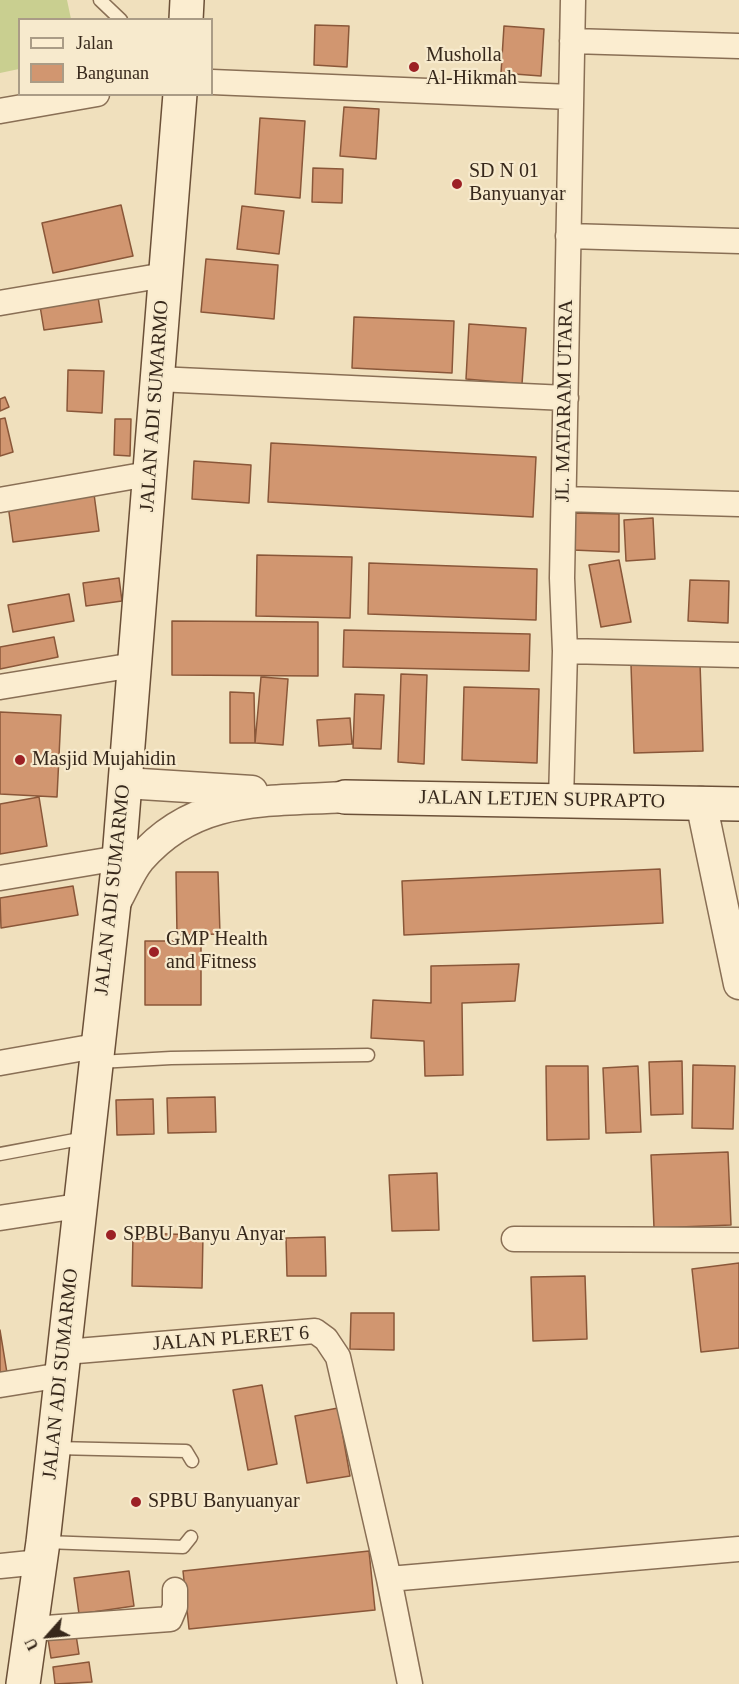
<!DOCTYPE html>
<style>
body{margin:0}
#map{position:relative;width:739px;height:1684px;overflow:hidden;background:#f0e0bd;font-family:"Times New Roman",serif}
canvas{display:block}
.legend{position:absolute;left:18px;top:18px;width:195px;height:78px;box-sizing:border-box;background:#f7eacd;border:2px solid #aa9c86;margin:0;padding:8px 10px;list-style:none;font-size:18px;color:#37281b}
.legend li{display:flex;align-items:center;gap:12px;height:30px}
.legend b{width:30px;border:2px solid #aa9c86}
.north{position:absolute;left:18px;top:1606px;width:60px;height:60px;-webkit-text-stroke:4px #f7eacd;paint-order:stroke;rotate:243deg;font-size:16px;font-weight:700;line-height:24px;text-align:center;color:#37281b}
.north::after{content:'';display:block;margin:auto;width:21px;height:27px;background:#37281b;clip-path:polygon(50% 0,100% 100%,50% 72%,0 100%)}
</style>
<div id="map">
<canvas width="739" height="1684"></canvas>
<ul class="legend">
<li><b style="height:8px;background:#fbedd0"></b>Jalan</li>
<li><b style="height:16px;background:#d19670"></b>Bangunan</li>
</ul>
<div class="north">U</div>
</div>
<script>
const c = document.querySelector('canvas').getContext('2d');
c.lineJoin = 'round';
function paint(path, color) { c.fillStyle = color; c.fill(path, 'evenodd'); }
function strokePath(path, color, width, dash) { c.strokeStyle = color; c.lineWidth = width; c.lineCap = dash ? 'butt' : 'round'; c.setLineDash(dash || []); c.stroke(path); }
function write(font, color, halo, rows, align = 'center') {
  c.font = font + ' "Times New Roman",serif'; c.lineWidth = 4.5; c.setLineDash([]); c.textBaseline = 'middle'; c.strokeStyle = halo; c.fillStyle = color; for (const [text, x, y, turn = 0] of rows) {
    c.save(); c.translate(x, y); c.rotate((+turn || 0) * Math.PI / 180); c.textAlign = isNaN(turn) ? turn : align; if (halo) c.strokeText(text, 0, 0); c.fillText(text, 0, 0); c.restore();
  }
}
paint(new Path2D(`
 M0 0H67L71 19 20 20 19 69 0 73Z`), '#c9cf90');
const building = new Path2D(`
 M315 25 349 26 347 67 314 65Z
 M504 26 544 29 541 76 501 73Z
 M344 107 379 109 376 159 340 156Z
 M260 118 305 121 300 198 255 194Z
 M313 168 343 169 342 203 312 202Z
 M121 205 133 256 53 273 42 223Z
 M242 206 284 211 279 254 237 249Z
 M206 259 278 265 274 319 201 312Z
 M98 297 102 322 44 330 40 306Z
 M354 317 454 321 452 373 352 368Z
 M469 324 526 328 522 384 466 379Z
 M68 370 104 371 102 413 67 411Z
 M5 397 9 407 0 411V399Z
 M5 418 13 452 0 456V419Z
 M115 419H131L130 456 114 455Z
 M271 443 536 457 533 517 268 502Z
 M194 461 251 465 249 503 192 499Z
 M94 494 99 531 13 542 8 505Z
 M573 513 619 514V552L573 550Z
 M653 518 655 559 626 561 624 520Z
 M257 555 352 557 350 618 256 616Z
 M619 560 631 622 601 627 589 565Z
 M369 563 537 569 536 620 368 614Z
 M119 578 122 601 86 606 83 583Z
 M690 580 729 581 728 623 688 621Z
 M69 594 74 621 13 632 8 605Z
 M172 621 318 622V676L172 675Z
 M344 630 530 634 529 671 343 667Z
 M54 637 58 657 0 669V647Z
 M700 663 703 751 634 753 631 665Z
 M401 674 427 675 424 764 398 762Z
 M261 677 288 679 283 745 255 743Z
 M464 687 539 689 537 763 462 760Z
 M230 692 254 693 255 743H230Z
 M355 694 384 695 381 749 353 748Z
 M0 712 61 715 57 797 0 794Z
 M350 718 352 744 319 746 317 720Z
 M39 797 47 846 0 854V804Z
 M660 869 663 923 404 935 402 881Z
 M176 872H218L220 934 177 935Z
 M73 886 78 915 1 928 0 898Z
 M145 941H201V1005H145Z
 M519 964 515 1001 462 1003 463 1075 425 1076 424 1041 371 1038 373 1000 431 1003V966Z
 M682 1061 683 1114 651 1115 649 1062Z
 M693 1065 735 1066 733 1129 692 1128Z
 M546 1066H588L589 1139 547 1140Z
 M638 1066 641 1132 606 1133 603 1068Z
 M215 1097 216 1132 168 1133 167 1098Z
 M153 1099 154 1134 117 1135 116 1100Z
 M728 1152 731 1225 654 1228 651 1155Z
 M437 1173 439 1230 392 1231 389 1175Z
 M133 1233 203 1235 202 1288 132 1286Z
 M325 1237 326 1276H287L286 1238Z
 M739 1263V1348L701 1352 692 1269Z
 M585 1276 587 1339 533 1341 531 1277Z
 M351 1313H394V1350L350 1349Z
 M0 1330 8 1379 0 1380Z
 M262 1385 277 1464 248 1470 233 1390Z
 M338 1408 350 1476 307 1483 295 1416Z
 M369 1551 375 1610 189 1629 183 1571Z
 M129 1571 134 1606 79 1614 74 1578Z
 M76 1635 79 1654 51 1658 48 1639Z
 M89 1662 92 1682 55 1684 53 1667Z`);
paint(building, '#d19670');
strokePath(building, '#8a5739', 1.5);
const service = new Path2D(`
 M100 0 121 20
 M99 1062 171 1058 368 1055
 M0 1154 85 1138
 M55 1448 186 1451 192 1461
 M45 1542 183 1547 191 1537`);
const minor = new Path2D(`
 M572 41 739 46
 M212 82 571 97
 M0 111 97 94
 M568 236 739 241
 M0 303 165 275
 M157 379 566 398
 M564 499 739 504
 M0 500 148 474
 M565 651 739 655
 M0 687 134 665
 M561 801 565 651 562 578 573 0
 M0 878 119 858
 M0 1063 96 1046
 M0 1218 78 1206
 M514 1239 739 1240
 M65 1352 315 1331 326 1339 338 1357 389 1579 410 1684
 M0 1385 62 1375
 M0 1566 40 1562
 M389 1579 739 1549
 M32 1629 170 1619 175 1607V1590`);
const tertiary = new Path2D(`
 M125 783 252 791
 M701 802 739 984
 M115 903C123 889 130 871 140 859 196 794 266 802 345 797`);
const secondary = new Path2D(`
 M186 20 187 0
 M345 797 739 804
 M23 1684 43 1542 119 858 180 94`);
strokePath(service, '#896f55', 15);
strokePath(minor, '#896f55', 27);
strokePath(tertiary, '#896f55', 33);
strokePath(secondary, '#6b5038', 36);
strokePath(service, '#fbedd0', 12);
strokePath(minor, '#fbedd0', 24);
strokePath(tertiary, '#fbedd0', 30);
strokePath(secondary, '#fbedd0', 33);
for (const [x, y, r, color] of [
 [414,67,6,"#9c2125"],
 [457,184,6,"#9c2125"],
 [20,760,6,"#9c2125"],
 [154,952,6,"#9c2125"],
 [111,1235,6,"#9c2125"],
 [136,1502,6,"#9c2125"]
]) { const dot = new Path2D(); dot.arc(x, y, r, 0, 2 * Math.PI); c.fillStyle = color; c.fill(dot); strokePath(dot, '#f7eacd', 2); }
write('20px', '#37281b', '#f7eacd', [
 ["Musholla",426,56],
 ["Al-Hikmah",426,79],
 ["SD N 01",469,172],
 ["Banyuanyar",469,195],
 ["Masjid Mujahidin",32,760],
 ["GMP Health",166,940],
 ["and Fitness",166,963],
 ["SPBU Banyu Anyar",123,1235],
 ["SPBU Banyuanyar",148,1502]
], 'left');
write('20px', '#37281b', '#f7eacd', [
 ["JL. MATARAM UTARA",565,401,-89],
 ["JALAN ADI SUMARMO",155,406,-86],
 ["JALAN LETJEN SUPRAPTO",542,800,1],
 ["JALAN ADI SUMARMO",113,890,-84],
 ["JALAN PLERET 6",231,1339,-4],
 ["JALAN ADI SUMARMO",61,1374,-84]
]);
</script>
